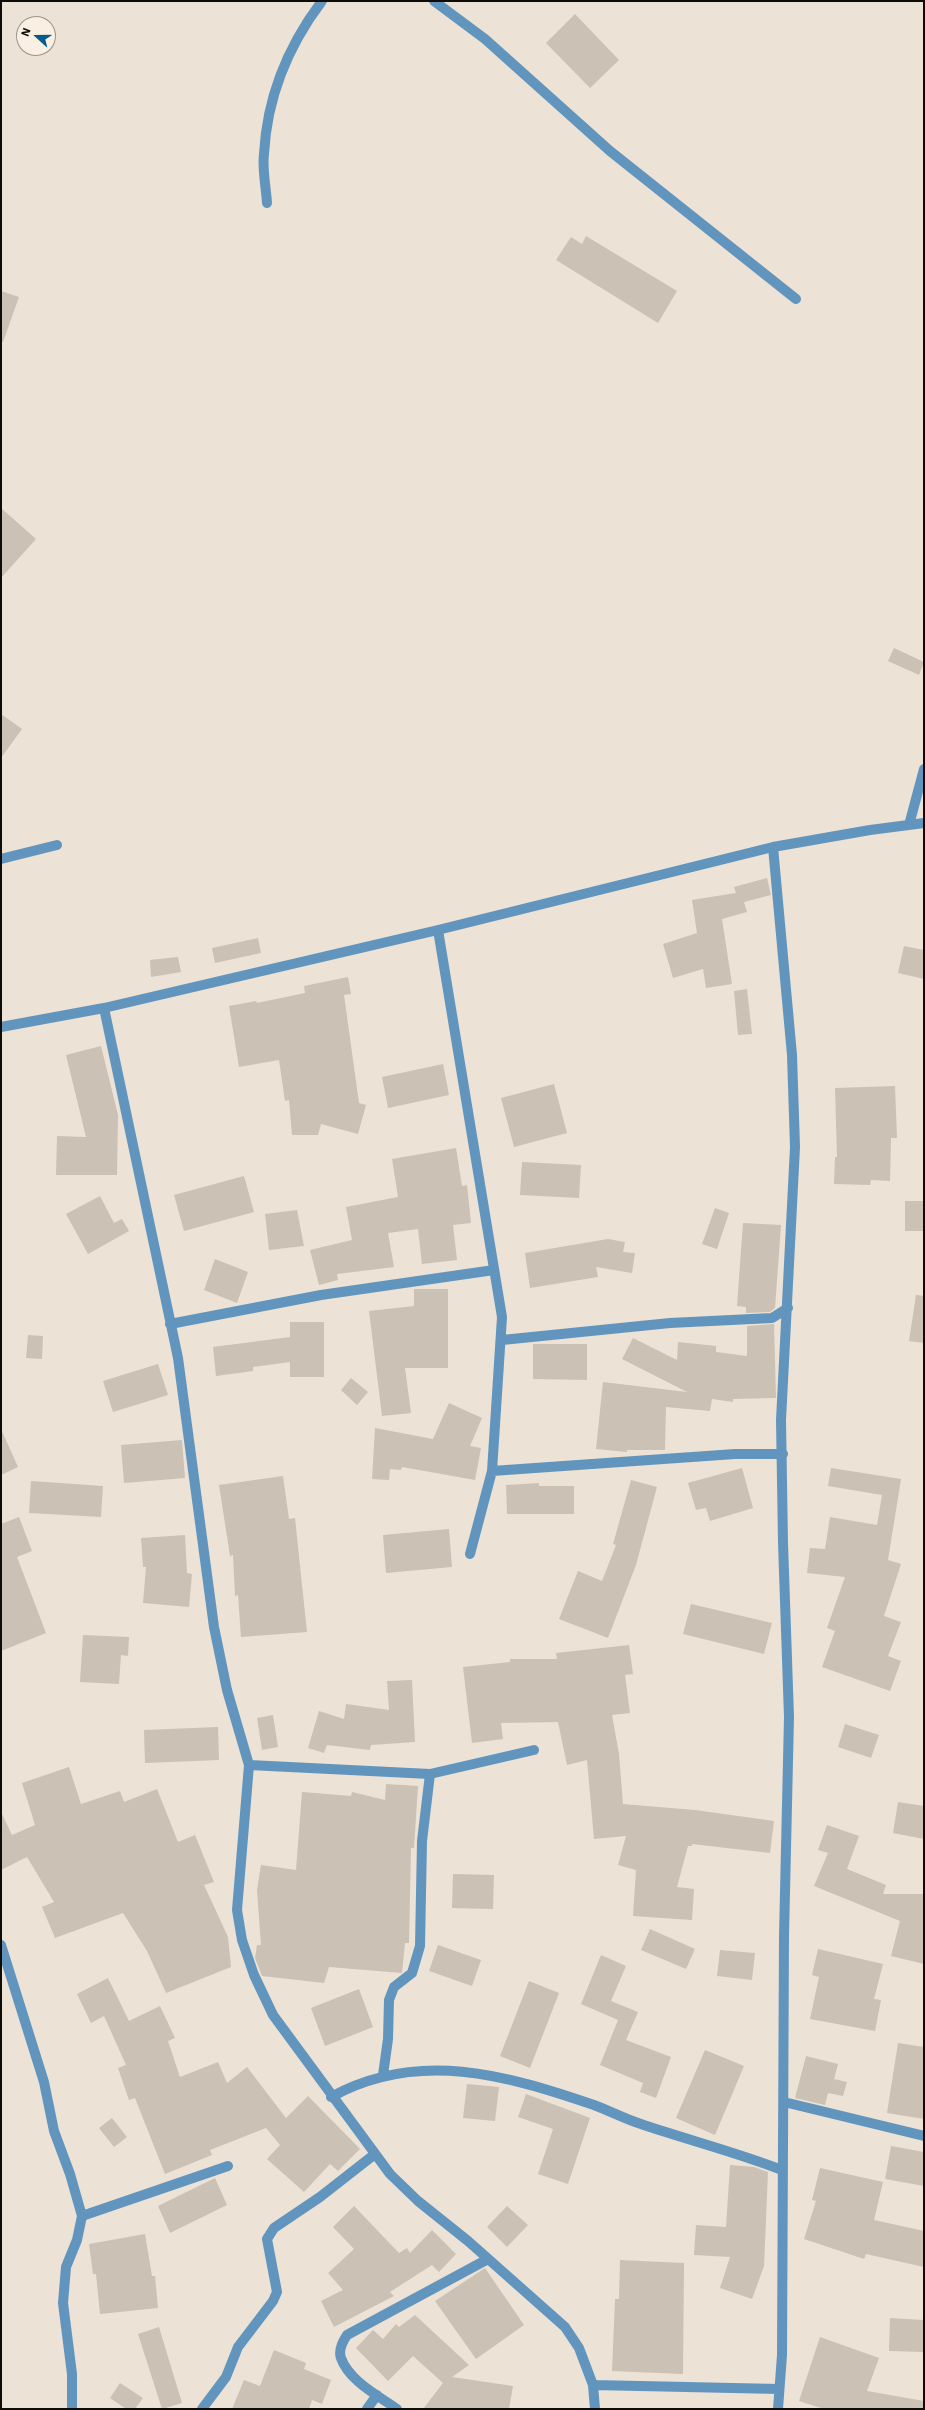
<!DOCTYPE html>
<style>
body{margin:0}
#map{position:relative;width:925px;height:2410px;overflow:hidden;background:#ece2d5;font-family:"IBM Plex Sans",sans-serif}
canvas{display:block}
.frame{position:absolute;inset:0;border:2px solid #0f0c08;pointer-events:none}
.north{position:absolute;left:16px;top:16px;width:40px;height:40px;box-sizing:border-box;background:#f9efe2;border:1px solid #9b948b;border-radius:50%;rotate:291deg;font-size:11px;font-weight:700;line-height:16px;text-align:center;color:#0f0c08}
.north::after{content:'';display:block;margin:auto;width:14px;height:18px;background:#045c8e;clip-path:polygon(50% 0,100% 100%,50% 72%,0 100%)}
</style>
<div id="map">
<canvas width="925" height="2410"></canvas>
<div class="frame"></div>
<div class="north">N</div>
</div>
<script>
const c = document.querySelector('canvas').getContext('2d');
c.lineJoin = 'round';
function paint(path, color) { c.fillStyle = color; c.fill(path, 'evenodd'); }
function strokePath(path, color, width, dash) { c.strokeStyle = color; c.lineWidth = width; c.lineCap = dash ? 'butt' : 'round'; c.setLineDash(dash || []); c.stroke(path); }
paint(new Path2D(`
 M575 14 619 60 590 88 546 43Z
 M586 236 677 291 658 323 556 260 571 237 582 244Z
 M1 291 19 297 3 342H1Z
 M1 508 36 539 1 578Z
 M894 648 924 662 919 675 888 661Z
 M1 714 22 729 1 758Z
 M767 878 771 895 744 902 747 912 722 919 732 984 706 988 703 969 673 978 663 944 697 933 692 900 736 893 734 887Z
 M258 938 261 953 215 963 212 948Z
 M904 946 924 950V979L898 973Z
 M178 957 181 972 151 977 150 960Z
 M348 977 351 994 344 995 359 1103 366 1105 358 1134 321 1124 318 1135H292L289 1100 285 1101 279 1060 239 1067 229 1006 256 1001 257 1003 305 993 304 986Z
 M747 989 752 1034 738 1035 734 991Z
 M101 1046 118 1115 117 1175H56L57 1136 86 1137 66 1055Z
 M443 1064 449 1095 388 1108 382 1077Z
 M554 1084 567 1133 514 1147 501 1098Z
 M895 1086 897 1138H891L890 1181 871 1180 870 1185 834 1184 835 1157H837L835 1088Z
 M456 1148 462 1186 467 1185 471 1223 453 1225 457 1260 422 1264 418 1229 388 1233 394 1267 337 1274 338 1280 319 1285 310 1250 352 1240 346 1207 398 1197 392 1159Z
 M522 1162 581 1165 579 1198 520 1195Z
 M244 1176 254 1212 184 1231 174 1195Z
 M100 1196 114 1223 122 1219 129 1231 88 1254 66 1214Z
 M905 1201H924V1231H905Z
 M715 1208 729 1213 717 1249 702 1244Z
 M297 1210 304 1246 269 1250 265 1214Z
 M743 1223 781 1225 775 1308 770 1312 746 1313V1307L737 1306Z
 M608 1239 625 1242 623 1252 635 1253 632 1273 596 1267 598 1277 530 1288 525 1253Z
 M215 1259 248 1272 237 1303 204 1290Z
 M414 1289H448V1368H405L411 1413 382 1416 369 1311 414 1306Z
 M916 1295 924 1296V1343L909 1341Z
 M290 1322H324V1377H290V1362L253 1367V1371L216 1376 213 1347 290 1337Z
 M774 1324 776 1398 733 1399V1402L712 1399 710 1411 666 1407 665 1450H627V1452L596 1449 603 1382 687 1392 622 1359 633 1338 677 1360 678 1342 716 1346V1352L747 1356V1326Z
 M28 1335 43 1336 42 1359 26 1358Z
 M533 1344H587V1380L533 1379Z
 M158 1364 168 1395 113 1412 103 1381Z
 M351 1378 368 1392 357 1405 341 1390Z
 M449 1403 482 1418 470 1446 481 1448 475 1480 402 1467 401 1470 390 1469 389 1480 372 1479 375 1428 433 1439Z
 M1 1429 18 1467 1 1475Z
 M182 1440 185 1478 124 1483 121 1445Z
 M742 1468 753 1508 710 1521 706 1508 696 1510 688 1483Z
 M831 1468 901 1479 888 1560 901 1564 884 1616 901 1622 888 1656 901 1661 890 1691 822 1667 835 1631 827 1628 845 1577 807 1573 810 1548 825 1549 830 1517 877 1525 882 1495 828 1486Z
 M283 1476 289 1519 295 1518 307 1632 241 1637 238 1595 235 1596 233 1555 230 1556 219 1485Z
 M631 1480 657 1487 636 1565 608 1638 559 1619 578 1571 602 1581 616 1545 613 1544Z
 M31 1481 103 1486 101 1517 29 1513Z
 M539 1483V1486H574V1514H507L506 1485Z
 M19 1517 32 1551 17 1557 46 1633 1 1651V1524Z
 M449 1529 452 1567 386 1573 383 1535Z
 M185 1535 187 1573 192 1574 189 1607 143 1603 146 1567H143L141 1538Z
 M691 1604 772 1623 764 1654 683 1634Z
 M83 1635 129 1637 128 1656 121 1655 119 1684 80 1682Z
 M629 1645 633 1674 625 1675 630 1713 612 1715 619 1754 623 1804 695 1810 774 1821 770 1853 692 1844V1846H688L677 1887 694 1889 692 1920 633 1916 636 1870 618 1865 626 1836 594 1839 587 1760 567 1765 558 1722 501 1723 503 1739 472 1743 463 1667 510 1662V1659H557L556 1653Z
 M412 1680 415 1742 371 1745 370 1750 327 1745 324 1753 308 1748 319 1711 344 1719 346 1704 389 1710 387 1681Z
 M273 1715 278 1747 262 1750 257 1718Z
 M845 1724 879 1735 871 1758 838 1747Z
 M218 1727 219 1760 145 1763 144 1730Z
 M69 1767 81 1804 120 1791 124 1802 157 1789 178 1842 195 1835 214 1882 204 1885 228 1937 231 1967 166 1993 147 1951 123 1913 55 1938 42 1907 54 1902 27 1857 1 1870V1812L12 1835 35 1825 22 1783Z
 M386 1784 418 1786 414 1848H411L409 1943H405L402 1973 329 1967 324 1983 262 1976 255 1958 257 1945H261L257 1890 261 1865 296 1870 302 1792 351 1796 352 1792 385 1800Z
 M898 1802 924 1806V1839L893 1833Z
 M827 1825 859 1836 847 1869 886 1885 883 1894H924V1964L891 1956 900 1921 814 1886 828 1853 818 1850Z
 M453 1874 494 1875 493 1909 452 1908Z
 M650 1929 695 1949 686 1969 641 1950Z
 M438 1945 481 1960 472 1986 429 1971Z
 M818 1949 883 1964 874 1999 881 2000 875 2031 810 2019 819 1977 812 1975Z
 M720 1950 755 1953 752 1980 717 1976Z
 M601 1955 626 1966 611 2001 638 2012 626 2040 671 2057 656 2098 640 2092 643 2083 600 2065 618 2020 581 2004Z
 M108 1978 129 2021 160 2006 175 2038 168 2041 180 2077 218 2062 227 2083 247 2067 286 2118 308 2096 360 2149 338 2171 330 2164 304 2192 267 2159 280 2145 266 2128 210 2150 212 2155 165 2174 135 2098 129 2100 118 2068 126 2065 104 2016 91 2023 77 1994Z
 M529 1981 559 1993 530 2068 500 2056Z
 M359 1989 373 2027 325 2046 311 2008Z
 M898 2043 924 2047V2119L887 2113Z
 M705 2050 744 2066 715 2135 676 2118Z
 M806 2056 838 2064 834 2079 847 2082 843 2096 828 2093 825 2105 795 2098Z
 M467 2084 499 2087 495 2121 463 2118Z
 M526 2094 590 2118 568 2184 538 2174 553 2129 518 2117Z
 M112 2118 127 2137 114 2147 99 2128Z
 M891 2146 924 2152V2186L885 2179Z
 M730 2165 754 2167 768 2172 764 2266 752 2299 720 2288 730 2257 694 2255 696 2225 726 2227Z
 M820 2168 883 2182 874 2220 924 2231V2267L866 2254 864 2259 804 2239 816 2201 812 2200Z
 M215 2178 227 2205 170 2233 158 2206Z
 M354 2206 399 2253 407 2248 410 2253 432 2230 456 2254 439 2272 432 2265 390 2292 394 2296 334 2327 321 2301 343 2290 328 2273 354 2249 333 2227Z
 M507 2206 528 2225 507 2247 487 2227Z
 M145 2234 152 2276H155L158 2308 100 2314 96 2274H93L89 2244Z
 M620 2260 684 2263 683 2374 612 2371 615 2299H619Z
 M485 2268 524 2325 476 2359 435 2301Z
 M415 2315 469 2365 452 2377 513 2386 509 2409H423L443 2383 413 2356 388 2381 356 2348 373 2330 383 2339 396 2324 399 2327Z
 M890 2318 924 2320V2352L889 2351Z
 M159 2327 182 2403 162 2409 138 2334Z
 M820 2337 879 2358 867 2391 924 2401V2409H824L799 2401Z
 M274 2350 306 2363 304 2369 331 2380 322 2404 312 2400 309 2409H232L244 2380 260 2386Z
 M120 2383 143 2398 135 2409H126L110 2398Z`), '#cbc1b5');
strokePath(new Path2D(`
 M434 1 485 39 610 151 796 299
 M267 203C266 187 262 169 264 154 267 97 288 46 322 1
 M909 825 924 769
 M773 847 792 1055 795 1147 781 1420 783 1543 789 1717 784 1936 782 2355 778 2409
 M1 859 57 845
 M438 930 502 1317 492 1471 470 1554
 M104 1008 178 1358 214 1627 227 1690 249 1765 237 1910 242 1940 254 1975 273 2015 390 2174 418 2201 468 2241 565 2327 579 2348 593 2385 595 2409
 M1 1027 104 1008 438 930 773 847 870 830 924 823
 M170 1324 321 1295 494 1270
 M502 1340 670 1323 772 1318 788 1308
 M492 1471 735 1454H783
 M249 1765 430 1774 534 1750
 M1 1945 44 2082 54 2131 70 2174 82 2216 77 2240 66 2267 63 2303 72 2374V2409
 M383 2075 388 2039 389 2000 394 1987 412 1973 420 1946 422 1841 430 1774
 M331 2097C418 2049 506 2075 594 2105 610 2111 625 2119 641 2124 688 2140 736 2152 782 2170
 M784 2102 924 2136
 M82 2216 228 2166
 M593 2385 779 2389
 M202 2409 226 2377 238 2347 273 2301 277 2292 267 2239 274 2228 320 2197 375 2154
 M367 2409 377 2395
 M397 2409C379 2396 349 2381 341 2358 338 2350 343 2341 347 2335L488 2259`), '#6295bd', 10);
</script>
